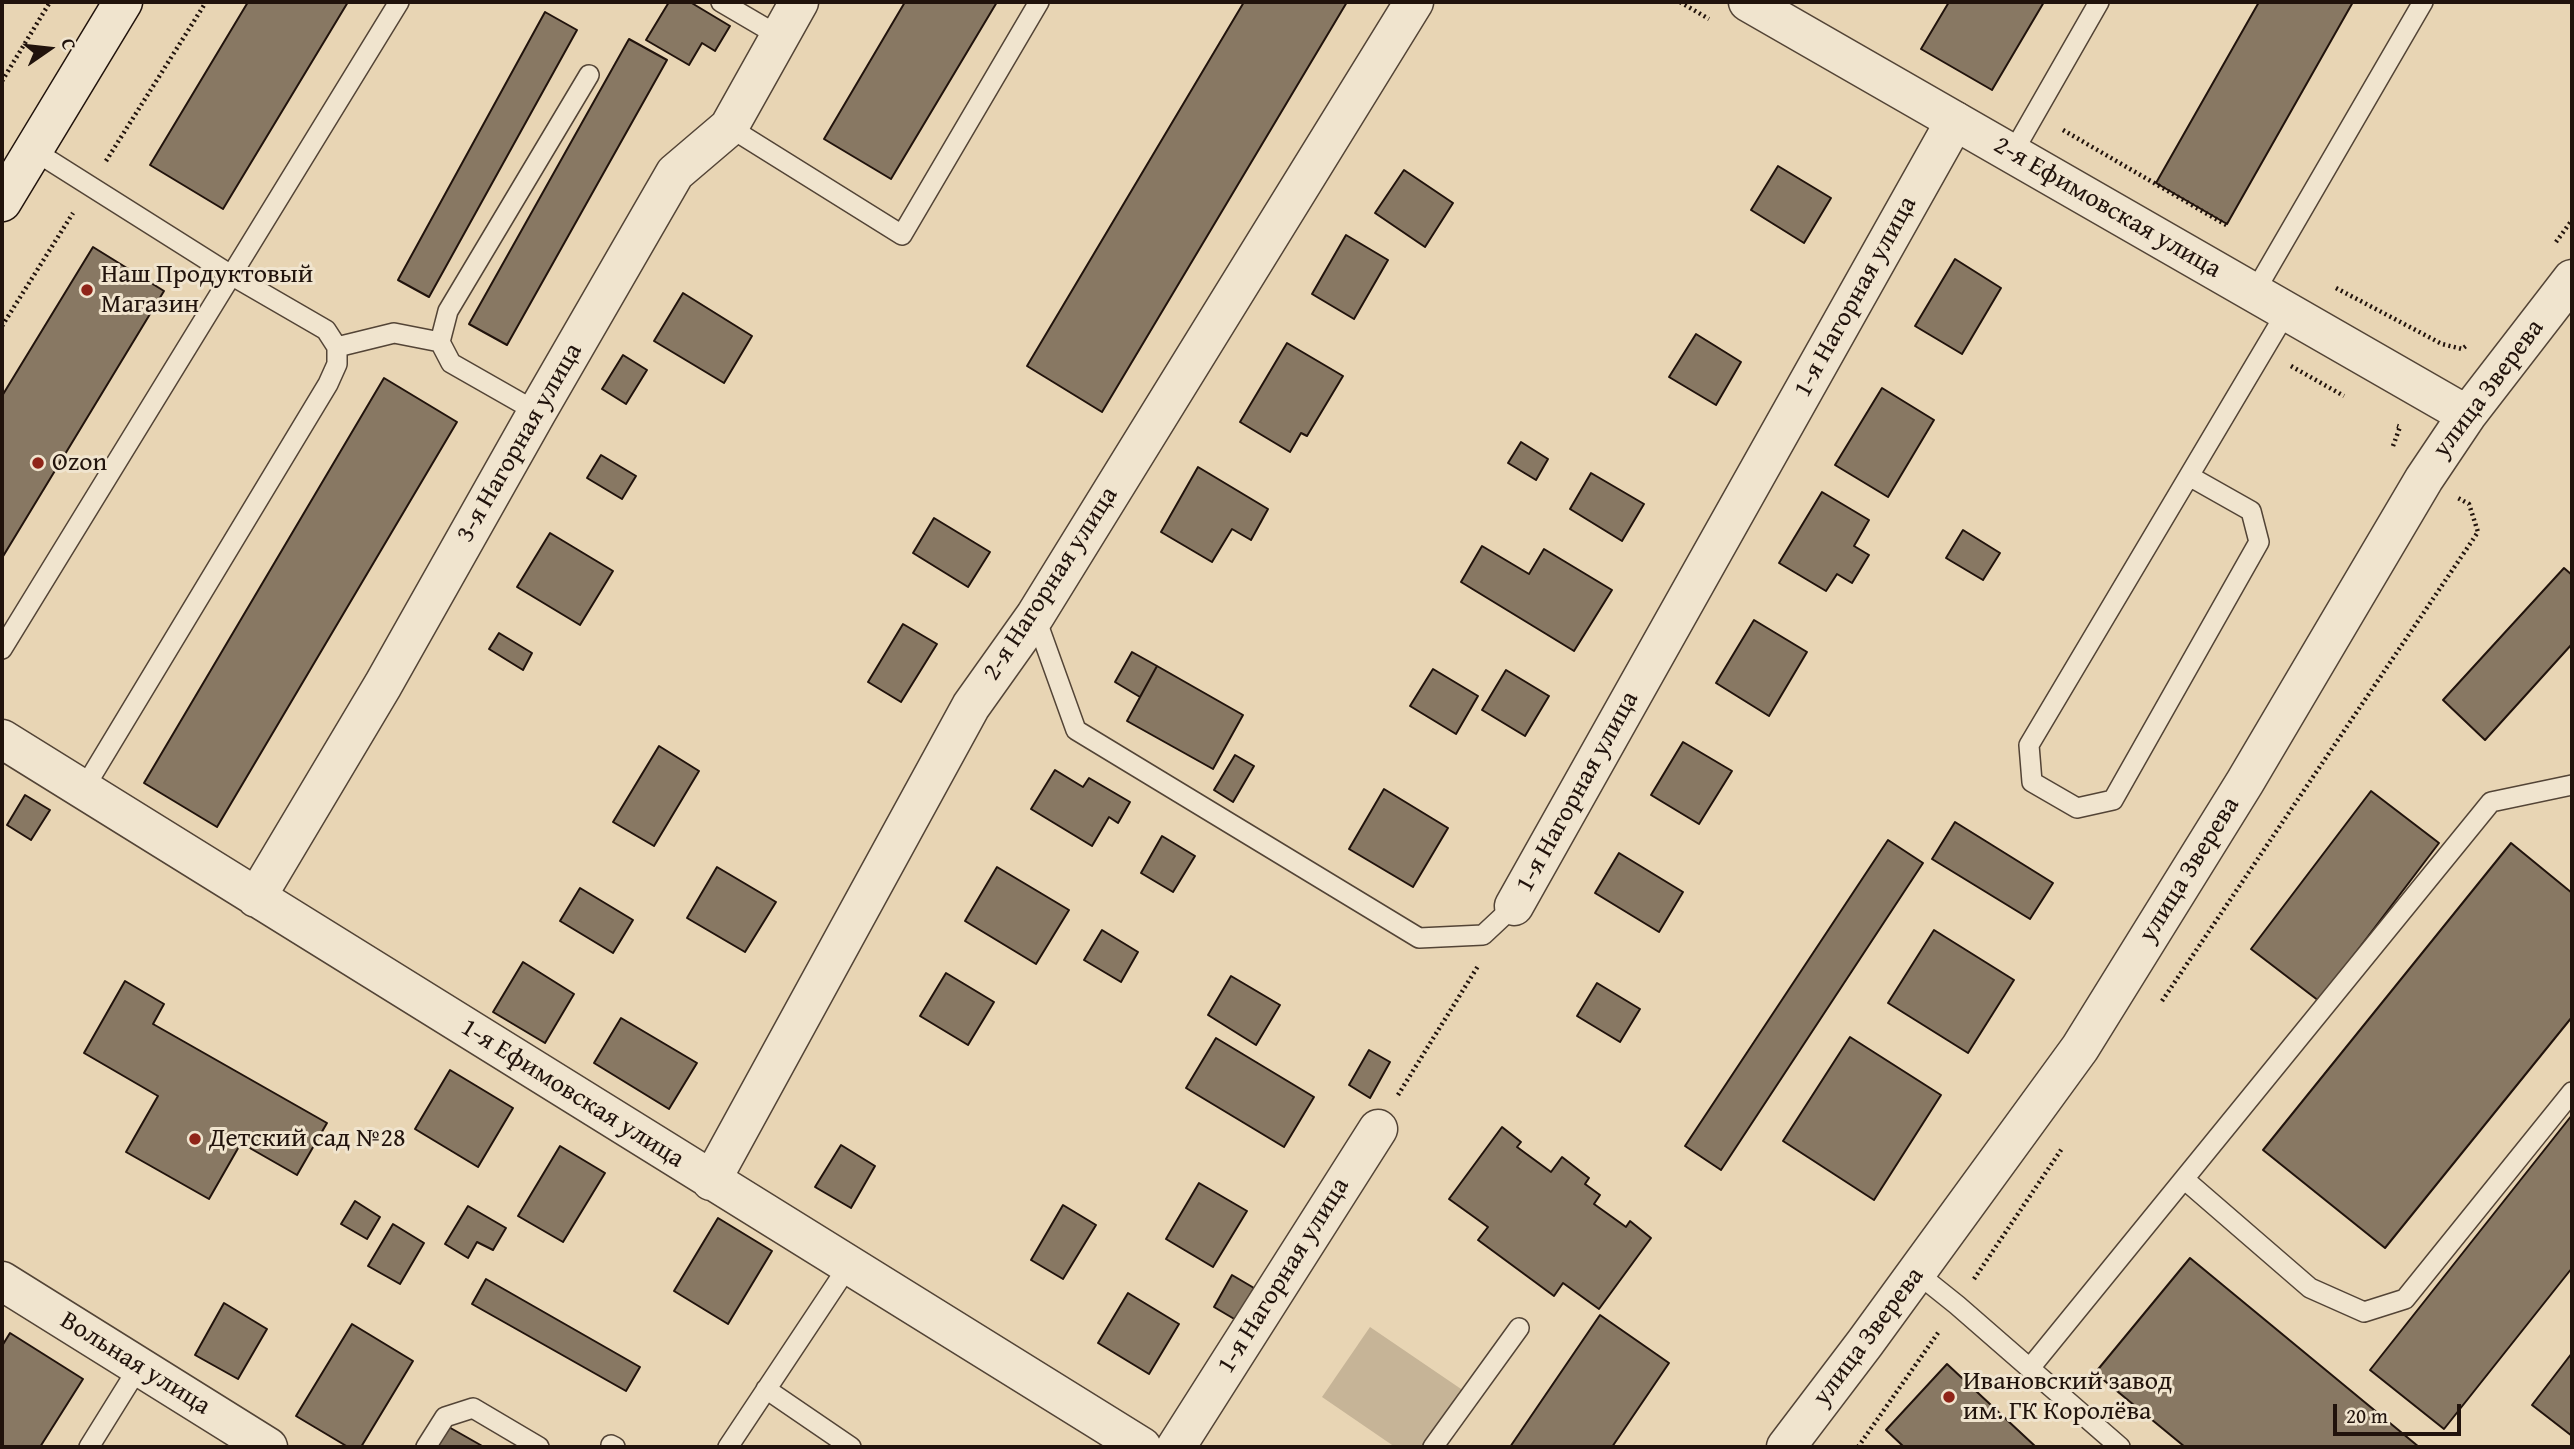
<!DOCTYPE html>
<meta charset="utf-8">
<style>
body{margin:0}
#map{position:relative;width:2574px;height:1449px;overflow:hidden;background:#e8d5b4;font-family:"Gentium Book Plus",serif}
canvas{display:block}
.frame{position:absolute;inset:0;border:4px solid #21130c;pointer-events:none}
.north{position:absolute;left:14px;top:14px;width:70px;height:70px;-webkit-text-stroke:5px #f0e4ce;paint-order:stroke;rotate:76deg;font-size:19px;font-weight:700;line-height:28px;text-align:center;color:#21130c}
.north::after{content:'';display:block;margin:auto;width:24px;height:32px;background:#21130c;clip-path:polygon(50% 0,100% 100%,50% 72%,0 100%)}
.scale{position:absolute;left:2333px;top:1404px;width:128px;height:32px;box-sizing:border-box;border:4px solid #21130c;border-top:0;padding-left:9px;font-size:21px;line-height:24px;white-space:nowrap;color:#21130c;-webkit-text-stroke:5px #f0e4ce;paint-order:stroke}
</style>
<div id="map">
<canvas width="2574" height="1449"></canvas>
<div class="frame"></div>
<div class="north">С</div>
<div class="scale">20 m</div>
</div>
<script>
const c = document.querySelector('canvas').getContext('2d');
c.lineJoin = 'round';
function paint(path, color) { c.fillStyle = color; c.fill(path, 'evenodd'); }
function strokePath(path, color, width, dash) { c.strokeStyle = color; c.lineWidth = width; c.lineCap = dash ? 'butt' : 'round'; c.setLineDash(dash || []); c.stroke(path); }
function write(font, color, halo, rows, align = 'center') {
  c.font = font + ' "Gentium Book Plus",serif'; c.lineWidth = 6; c.setLineDash([]); c.textBaseline = 'middle'; c.strokeStyle = halo; c.fillStyle = color; for (const [text, x, y, turn = 0] of rows) {
    c.save(); c.translate(x, y); c.rotate((+turn || 0) * Math.PI / 180); c.textAlign = isNaN(turn) ? turn : align; if (halo) c.strokeText(text, 0, 0); c.fillText(text, 0, 0); c.restore();
  }
}
paint(new Path2D(`
 M1370 1327 1464 1391 1425 1447H1395L1322 1397Z`), '#c6b497');
const building = new Path2D(`
 M248 2H348L223 209 150 165Z
 M669 2H690L730 26 715 51 702 43 689 65 646 40Z
 M905 2H997L891 179 824 139Z
 M1244 2H1347L1102 412 1027 366Z
 M1949 2H2044L1992 90 1921 49Z
 M2259 2H2353L2227 224 2156 183Z
 M545 12 577 30 429 297 398 280Z
 M629 39 667 60 507 345 469 324Z
 M1778 166 1831 198 1804 243 1751 210Z
 M1404 170 1453 203 1425 247 1375 213Z
 M1346 235 1388 260 1354 319 1312 294Z
 M93 247 164 291 2 558V396Z
 M1955 259 2001 288 1962 354 1915 326Z
 M683 293 752 336 724 383 654 341Z
 M1696 334 1741 362 1716 405 1669 377Z
 M1287 343 1343 376 1307 436 1301 433 1290 452 1240 422Z
 M623 355 647 370 626 404 602 389Z
 M384 378 457 422 217 827 144 783Z
 M1882 388 1934 420 1888 497 1835 465Z
 M1521 442 1548 459 1536 480 1508 463Z
 M601 455 636 476 622 499 587 478Z
 M1198 467 1268 509 1251 540 1232 529 1212 562 1161 532Z
 M1591 473 1644 504 1622 541 1570 509Z
 M1822 492 1869 520 1854 546 1869 555 1852 583 1837 574 1826 591 1779 563Z
 M934 518 990 552 968 587 913 553Z
 M1963 530 2000 553 1983 580 1946 558Z
 M550 533 613 571 580 625 517 587Z
 M1482 546 1529 574 1544 549 1612 590 1574 651 1461 582Z
 M2564 568 2572 575V644L2485 740 2443 700Z
 M1754 620 1807 652 1769 716 1716 683Z
 M903 624 937 644 901 702 868 682Z
 M499 633 532 653 523 670 489 649Z
 M1132 652 1157 666 1140 697 1115 682Z
 M1157 666 1243 715 1213 769 1127 721Z
 M1433 669 1478 696 1456 734 1410 706Z
 M1506 670 1549 696 1525 736 1482 710Z
 M1683 742 1732 771 1699 824 1651 795Z
 M659 746 699 771 654 846 613 822Z
 M1235 755 1254 766 1233 802 1214 790Z
 M1055 770 1083 787 1089 778 1130 802 1118 823 1109 817 1092 846 1031 809Z
 M1384 789 1448 828 1413 887 1349 849Z
 M2371 791 2439 843 2319 1001 2251 949Z
 M25 795 50 810 31 840 7 825Z
 M1955 822 2053 883 2030 919 1932 859Z
 M1162 836 1195 856 1173 892 1141 873Z
 M1888 840 1923 863 1721 1170 1685 1146Z
 M2511 843 2572 893V1017L2385 1248 2263 1150Z
 M1619 853 1683 892 1659 932 1595 893Z
 M717 867 776 902 745 952 687 918Z
 M997 867 1069 910 1036 964 965 921Z
 M580 888 633 920 613 953 560 921Z
 M1102 930 1138 952 1121 982 1084 960Z
 M1934 930 2014 980 1968 1053 1888 1003Z
 M523 962 574 994 545 1043 493 1012Z
 M946 973 994 1002 968 1045 920 1016Z
 M1231 976 1280 1005 1256 1045 1208 1015Z
 M125 981 164 1004 153 1024 327 1123 297 1175 241 1143 209 1199 126 1152 158 1096 84 1053Z
 M1597 983 1640 1009 1620 1042 1577 1016Z
 M621 1018 697 1063 669 1109 594 1063Z
 M1850 1037 1941 1095 1874 1200 1783 1141Z
 M1216 1038 1314 1097 1284 1147 1186 1088Z
 M1369 1050 1390 1062 1370 1098 1349 1085Z
 M450 1070 513 1108 478 1167 415 1129Z
 M2572 1115V1268L2444 1429 2370 1370Z
 M1502 1127 1521 1142 1517 1147 1551 1172 1562 1157 1589 1178 1585 1184 1600 1195 1594 1204 1626 1227 1630 1221 1651 1238 1599 1309 1563 1283 1554 1296 1478 1240 1488 1227 1449 1199Z
 M841 1145 875 1166 851 1208 815 1187Z
 M560 1146 605 1173 563 1242 518 1216Z
 M1199 1183 1247 1211 1213 1267 1166 1239Z
 M355 1201 380 1217 367 1239 341 1224Z
 M1063 1205 1096 1225 1063 1279 1031 1260Z
 M468 1206 506 1228 493 1250 477 1242 468 1258 445 1244Z
 M718 1218 772 1251 728 1324 674 1291Z
 M393 1224 424 1243 400 1284 368 1266Z
 M2190 1258 2419 1447H2185L2095 1373Z
 M1232 1275 1254 1288 1236 1320 1214 1307Z
 M486 1279 640 1367 626 1391 472 1304Z
 M1128 1293 1179 1324 1149 1374 1098 1343Z
 M224 1303 267 1329 238 1379 195 1355Z
 M1600 1315 1669 1363 1612 1447H1510Z
 M352 1324 413 1361 361 1447H348L296 1416Z
 M10 1333 83 1379 40 1447H2V1346Z
 M2572 1353V1436L2532 1405Z
 M1947 1364 2036 1447H1904L1886 1430Z
 M447 1426 484 1447H434Z`);
paint(building, '#887863');
strokePath(building, '#21130c', 2);
const service = new Path2D(`
 M721 2 779 36
 M729 127 902 235 1039 2
 M33 150 231 275 326 330 337 347V364L328 384 83 790
 M2012 154 2099 2
 M2254 293 2423 2
 M440 342 448 311 589 75
 M337 347 394 333 440 342 451 363 537 412
 M2189 476 2251 511 2259 542 2113 800 2077 808 2032 782 2029 745 2287 311
 M1035 616 1076 730 1419 938 1483 935 1514 906
 M2 649 399 2
 M2184 1179 2310 1288 2364 1312 2405 1299 2572 1092
 M1917 1273 1957 1305 2120 1447
 M2030 1368 2491 802 2572 785
 M766 1389 851 1447
 M611 1445 615 1447
 M89 1447 140 1365
 M426 1447 445 1417 473 1408 539 1447
 M728 1447 849 1265
 M1433 1447 1519 1328`);
const minor = new Path2D(`
 M2 739 1142 1447
 M256 898 383 685 537 412 675 173 729 127 799 2
 M1514 906 1955 121
 M711 1181 971 706 1035 616 1414 2
 M2 1281 268 1447
 M1176 1447 1378 1129`);
const tertiary = new Path2D(`
 M1748 2 2467 415
 M1786 1447 1865 1343 2080 1048 2245 782 2424 479 2467 415 2572 279`);
const secondary = new Path2D(`
 M2 202 123 2`);
strokePath(service, '#534436', 22);
strokePath(minor, '#534436', 41);
strokePath(tertiary, '#534436', 41);
strokePath(secondary, '#21130c', 41);
strokePath(new Path2D(`
 M1680 2 1709 19
 M2 81 50 2
 M2063 130 2228 226
 M106 161 206 2
 M2556 242 2572 220
 M2336 288 2442 344 2462 349 2466 346
 M2 326 73 213
 M2291 366 2344 396
 M2393 446 2400 427 2397 426
 M2162 1001 2478 532 2469 504 2458 498
 M1398 1095 1478 966
 M1974 1279 2063 1147
 M1858 1447 1940 1330`), '#21130c', 4.5, [2, 3.5]);
strokePath(service, '#f0e4ce', 19);
strokePath(minor, '#f0e4ce', 38);
strokePath(tertiary, '#f0e4ce', 38);
strokePath(secondary, '#f0e4ce', 38);
for (const [x, y, r, color] of [
 [87,290,7,"#8f2418"],
 [38,463,7,"#8f2418"],
 [195,1139,7,"#8f2418"],
 [1949,1397,7,"#8f2418"]
]) { const dot = new Path2D(); dot.arc(x, y, r, 0, 2 * Math.PI); c.fillStyle = color; c.fill(dot); strokePath(dot, '#f0e4ce', 2.5); }
write('26px', '#21130c', '#f0e4ce', [
 ["2-я Ефимовская улица",2107,208,30],
 ["1-я Нагорная улица",1856,297,-61],
 ["улица Зверева",2489,389,-53],
 ["3-я Нагорная улица",520,443,-60],
 ["2-я Нагорная улица",1051,584,-57],
 ["1-я Нагорная улица",1578,792,-61],
 ["улица Зверева",2190,870,-58],
 ["1-я Ефимовская улица",572,1094,32],
 ["1-я Нагорная улица",1284,1276,-58],
 ["улица Зверева",1869,1337,-53],
 ["Вольная улица",135,1364,32]
]);
write('26px', '#21130c', '#f0e4ce', [
 ["Наш Продуктовый",101,275],
 ["Магазин",101,305],
 ["Ozon",52,463],
 ["Детский сад №28",209,1139],
 ["Ивановский завод",1963,1382],
 ["им. ГК Королёва",1963,1412]
], 'left');
</script>
